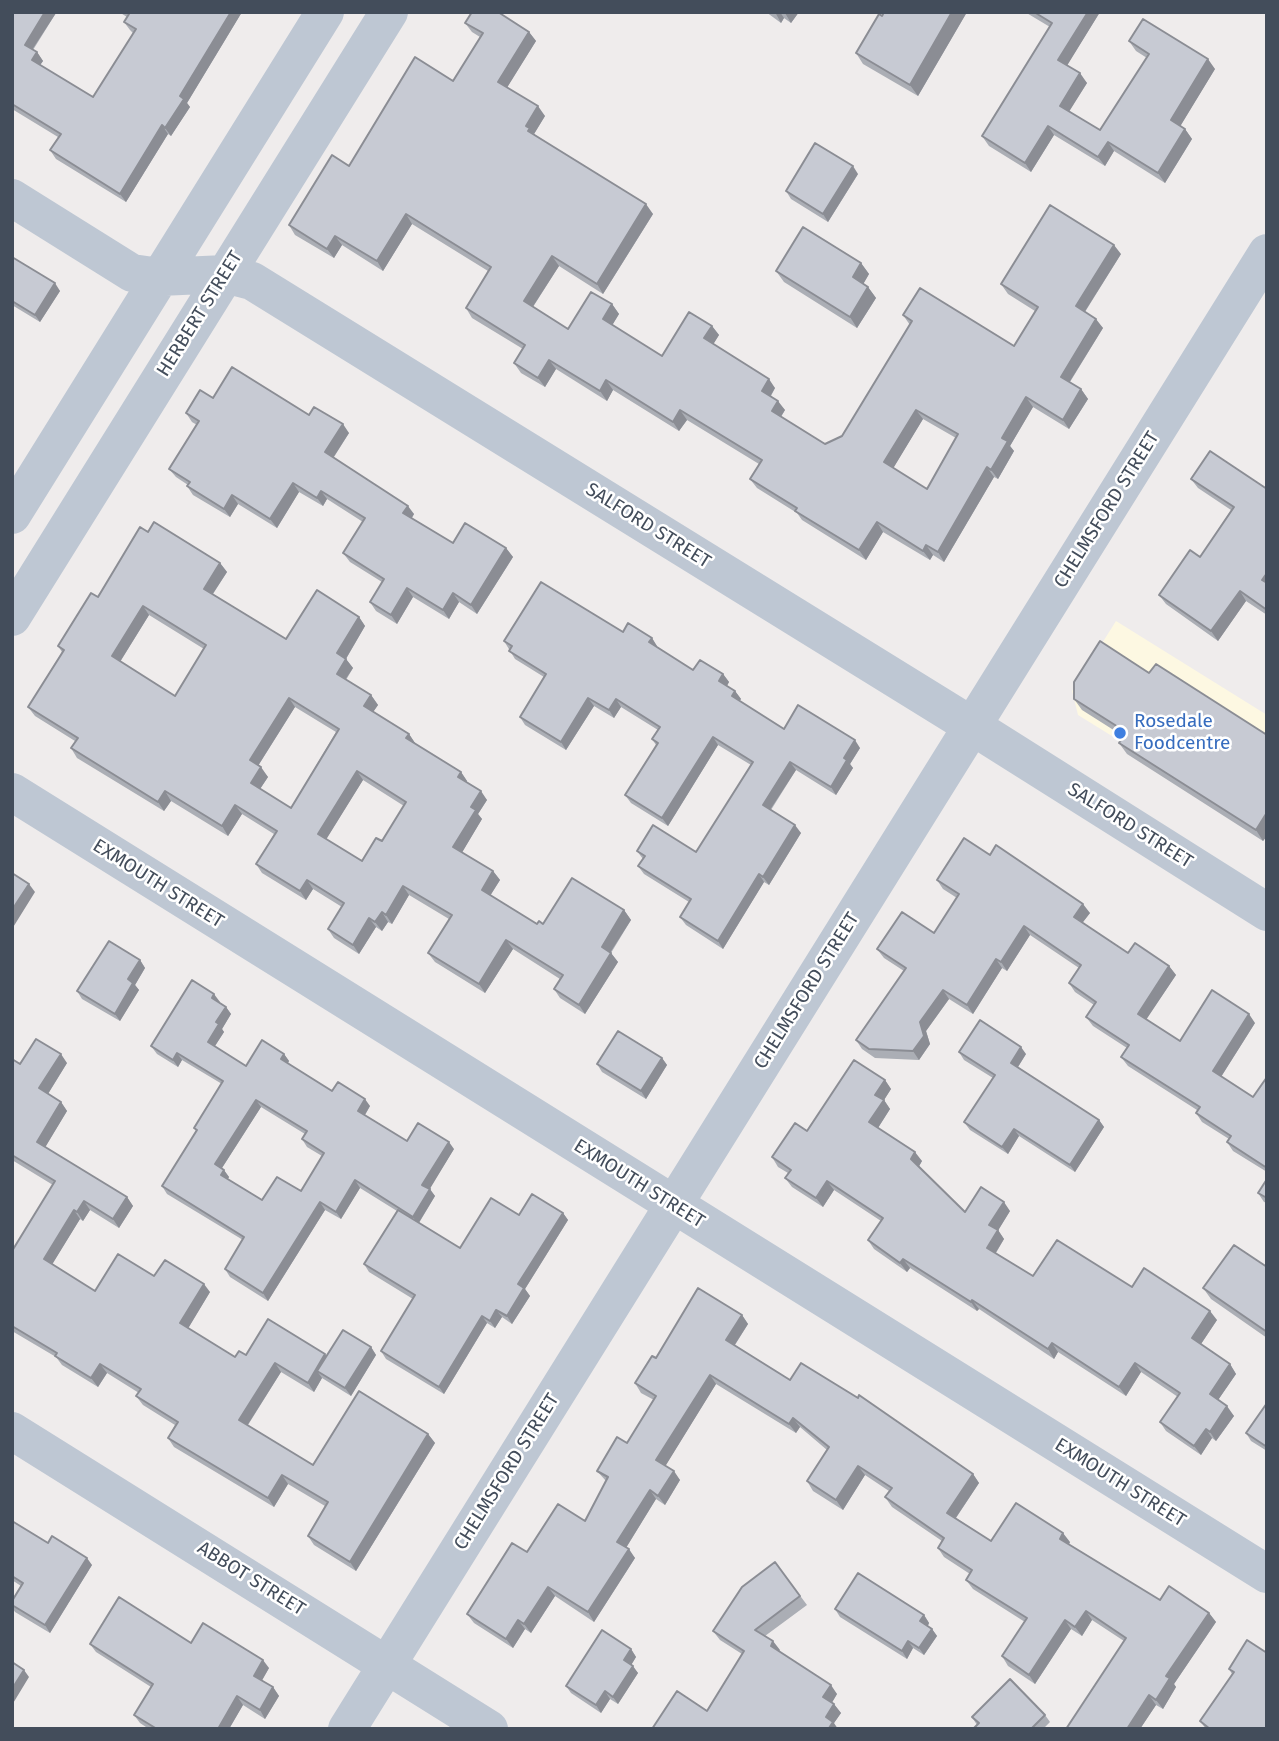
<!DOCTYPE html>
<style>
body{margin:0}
#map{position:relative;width:1279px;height:1741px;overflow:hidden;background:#efecec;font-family:"Fira Sans",sans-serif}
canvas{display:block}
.frame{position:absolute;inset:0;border:14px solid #434d5b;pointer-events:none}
</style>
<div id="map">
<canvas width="1279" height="1741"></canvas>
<div class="frame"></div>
</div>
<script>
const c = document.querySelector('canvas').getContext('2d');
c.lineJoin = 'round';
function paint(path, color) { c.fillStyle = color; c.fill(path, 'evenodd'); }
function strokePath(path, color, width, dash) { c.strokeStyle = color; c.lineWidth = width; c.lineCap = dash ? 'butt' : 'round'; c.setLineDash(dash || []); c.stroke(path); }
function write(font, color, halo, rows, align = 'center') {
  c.font = font + ' "Fira Sans",sans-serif'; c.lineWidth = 5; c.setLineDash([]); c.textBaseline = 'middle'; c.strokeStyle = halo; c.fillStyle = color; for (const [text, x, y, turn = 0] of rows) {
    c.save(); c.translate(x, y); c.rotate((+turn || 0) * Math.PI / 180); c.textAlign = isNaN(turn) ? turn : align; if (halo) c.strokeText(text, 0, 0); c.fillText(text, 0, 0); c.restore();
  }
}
paint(new Path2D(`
 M1116 621 1267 715V832L1078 715 1072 691Z`), '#fdf8e2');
strokePath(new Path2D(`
 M12 198 132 273 160 277 225 274 252 281 972 726 1267 912
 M12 515 325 12
 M12 617 389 12
 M12 792 1267 1574
 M12 1431 489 1729
 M347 1729 1267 253`), '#bec7d3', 38);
paint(new Path2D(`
 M12 12 56 13 33 50 37 52 43 61 40 65 93 97 133 33 130 30 124 22 127 17 119 12H242L187 103 190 107 171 136 168 134 126 202 56 159 50 150 58 137 12 109Z
 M766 12H799L791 23 784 18 781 23Z
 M884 12H967L918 96 863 64 856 53Z
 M1025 12H1100L1067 65 1087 83 1069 111 1100 130 1147 58 1136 51 1129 41 1215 69 1180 126 1185 129 1192 139 1165 183 1114 151 1105 166 1054 135 1031 172 989 146 982 136 1050 27Z
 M465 23 529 32 536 41 507 87 545 116 534 134 653 214 603 294 559 266 533 307 568 329 612 304 619 314 612 325 662 356 712 326 719 335 713 344 775 388 771 396 785 410 781 417 825 444 842 436 910 325 903 315 1014 346 1035 311 1008 294 1001 284 1121 254 1085 312 1103 328 1070 382 1081 389 1088 399 1069 429 1033 407 1010 446 1014 451 998 479 994 477 944 562 933 555 930 560 883 532 866 560 802 520 797 513 757 488 750 479 759 464 687 420 679 431 613 390 607 401 556 369 545 387 521 373 514 363 523 349 472 318 466 308 488 271 412 224 383 271 342 245 334 258 295 235 289 225 349 166 453 81 480 37 472 32ZM923 419 956 438 927 489 893 468Z
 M858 174 828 222 791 199 786 191Z
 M12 257 60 291 40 322 12 305Z
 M861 263 869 274 863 284 868 287 876 298 857 328 784 282 776 271Z
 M213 398 309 415 349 433 334 457 414 514 412 518 453 543 506 548 513 557 477 614 459 602 449 619 413 597 397 624 376 611 370 602 382 582 350 562 343 553 363 522 327 499 323 506 299 492 277 528 238 504 230 517 193 495 187 486 188 485 176 477 169 469 197 425 192 422 186 413Z
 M1191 479 1267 489V615L1246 601 1218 641 1166 604 1159 595 1200 557 1231 510 1198 488Z
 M148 532 220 563 227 572 213 594 286 639 359 617 365 626 346 659 353 668 346 680 371 695 378 705 373 712 409 734 415 743V744L461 772 467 781V782L487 800 478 814 482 819 462 852 493 871 500 880 490 896 537 924H543L624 910 631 920 611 953 618 962 585 1014 560 998 554 989 560 979 513 949 485 993 435 962 428 953 449 919 409 895 392 924 388 922 382 931 376 927 359 954 334 938 328 929 342 907 313 889 306 900 262 873 256 864 274 834 242 814 228 836 171 801 164 811 77 758 71 748 75 741 35 716 28 707 62 652 58 646ZM149 615 204 649 175 696 120 662ZM295 707 336 732 291 808 260 789 268 777 258 766ZM363 780 404 806 382 841 362 861 326 839Z
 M623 632 652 638 657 647 693 670 723 674 729 682 727 686 735 691 741 699 739 701 784 729 860 748 850 764 853 768 836 795 796 770 771 810 801 833 769 885 764 882 723 949 686 925 680 917 689 902 644 874 638 866 643 859 637 851 696 852 751 765 718 745 668 826 631 803 625 795 656 745 652 739 658 730 621 707 614 718 594 706 566 750 525 725 520 717 544 677 515 659 504 641Z
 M1149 673 1267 735V836L1263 841 1127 754 1119 743 1123 736 1082 710 1074 699Z
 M990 855 1090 913 1082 923 1128 953 1169 966 1176 975 1146 1019 1180 1041 1255 1023 1221 1077 1253 1097 1267 1077V1172L1233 1151 1227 1142 1229 1139 1202 1122 1196 1113 1197 1110 1128 1066 1121 1057 1127 1048 1093 1026 1086 1017 1094 1005 1075 992 1069 983 1079 968 1030 935 1007 971 1002 968 973 1014 949 999 926 1031 930 1044 919 1060 875 1058 862 1049 856 1040 904 971 884 958 877 949 934 933 957 898 943 889 937 880Z
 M140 960 145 968 135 985 139 990 120 1021 82 999 77 991Z
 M219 1002 226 1007 231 1014 222 1029 224 1032 215 1046 246 1066 284 1054 289 1061 288 1063 332 1091 370 1106 365 1115 407 1141 454 1149 429 1189 435 1196 419 1223 460 1248 519 1215 563 1213 568 1220 525 1289 530 1296 512 1324 502 1317 495 1328 487 1323 444 1394 386 1359 381 1351 413 1299 369 1272 364 1264 397 1211 360 1188 341 1219 325 1210 268 1301 230 1277 225 1269 243 1240 167 1194 162 1186 196 1131 194 1128 222 1084 182 1060 178 1067 157 1054 151 1046 220 1002ZM261 1107 305 1134 302 1139 307 1147 322 1156 301 1191 262 1200 228 1179 229 1177 222 1168Z
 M959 1052 1026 1054 1018 1067 1099 1120 1104 1127 1075 1172 1019 1136 1008 1154 970 1130 964 1122 993 1078 964 1060Z
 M662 1058 667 1065 646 1099 602 1072 597 1064Z
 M12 1059 20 1064 67 1063 48 1094 61 1102 67 1111 45 1147 127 1197 133 1206 119 1228 90 1210 83 1221 80 1219 52 1264 95 1291 154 1276 210 1292 188 1328 235 1357 246 1355 326 1356 371 1347 376 1355 351 1396 322 1378 314 1392 281 1372 248 1425 313 1465 428 1434 435 1443 356 1571 314 1545 308 1536 325 1506 288 1484 274 1507 174 1447 168 1438 175 1425 143 1405 136 1396 139 1393 107 1373 98 1387 62 1365 56 1357 12 1331V1251L53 1185 12 1160Z
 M885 1080 891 1089 884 1100 890 1109 878 1128 922 1161 919 1166 965 1212 1010 1211 998 1230 1004 1239 996 1253 1033 1276 1132 1287 1217 1320 1201 1344 1230 1364 1236 1374 1218 1400 1234 1416 1216 1441 1212 1438 1201 1455 1166 1431 1160 1422 1178 1397 1141 1372 1126 1396 1058 1352 1054 1359 979 1309 977 1311 910 1268 907 1272 874 1249 868 1240 881 1221 834 1190 823 1207 792 1187 785 1178 788 1173 778 1167 772 1157 807 1131Z
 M1267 1179V1203L1264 1202 1258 1193Z
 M1267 1267V1338L1211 1299 1203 1288Z
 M742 1315 748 1324 735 1345 790 1380 973 1474 979 1483 956 1518 991 1541 1070 1542 1069 1544 1160 1600 1209 1613 1216 1622 1174 1684 1176 1687 1163 1709 1156 1705 1140 1729H1066L1124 1641 1092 1620 1082 1636 1071 1629 1035 1684 1008 1666 1002 1656 1025 1622 973 1589 966 1580 970 1574 944 1557 938 1548 942 1541 892 1507 885 1497 889 1491 865 1475 843 1510 813 1491 807 1481 827 1450 800 1427 796 1433 716 1384 665 1466 680 1480 665 1505 656 1499 626 1548 635 1558 594 1622 555 1596 531 1633 525 1629 513 1648 474 1623 467 1614 527 1552 585 1521 606 1481 597 1471 627 1443 654 1400 641 1393 635 1383 656 1358Z
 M1267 1403V1451L1251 1441 1246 1433Z
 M12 1521 48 1543 92 1565 50 1633 15 1612 12 1607V1601L21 1586 12 1580Z
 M775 1562 807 1605 765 1636 779 1651 837 1694 832 1702 841 1713 834 1723 652 1729 707 1711 742 1654 720 1640 713 1631Z
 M835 1609 924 1615 929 1623 928 1626 932 1629 937 1636 924 1655 913 1648 907 1659 840 1617Z
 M191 1643 269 1668 262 1680 273 1687 279 1696 265 1719 243 1705 229 1729H149L140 1723 134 1715 151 1687 96 1652 90 1644Z
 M631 1649 636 1657 631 1665 638 1673 618 1704 610 1699 601 1713 571 1693 566 1686Z
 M1267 1653V1729H1206L1200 1721 1232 1674 1229 1669Z
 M1045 1715 1050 1722 1043 1729H973L977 1725 972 1717Z`), '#abaeb5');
paint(new Path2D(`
 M45 12H55L56 13 30 53 25 45Z
 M231 12H242L187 103 190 107 171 136 165 128 180 96Z
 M775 12H780L784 18 781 23Z
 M785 12H799L791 23 785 13Z
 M952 12H967L918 96 910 85Z
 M1088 12H1100L1065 69 1058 60Z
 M529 32 536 41 505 91 498 82Z
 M37 52 43 61 38 68 32 60Z
 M1208 59 1215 69 1178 130 1171 120Z
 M1080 73 1087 83 1067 115 1060 106Z
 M538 106 545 116 534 134 528 131 526 126Z
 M162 125 168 134 126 202 120 194Z
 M1048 126 1054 135 1031 172 1025 163Z
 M1185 129 1192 139 1165 183 1158 173Z
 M1108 142 1114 151 1105 166 1098 157Z
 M853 166 858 174 828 222 823 214Z
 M646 204 653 214 603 294 597 284Z
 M406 214 412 224 383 271 377 261Z
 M335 236 342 245 334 258 327 249Z
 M1114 245 1121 254 1082 316 1076 306Z
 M552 256 559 266 530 311 524 301Z
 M861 263 869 274 861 288 853 277Z
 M55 283 60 291 40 322 35 315Z
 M868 287 876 298 857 328 850 317Z
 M612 304 619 314 610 329 603 319Z
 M1096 319 1103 328 1067 386 1061 377Z
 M712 326 719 335 711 348 704 338Z
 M549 360 556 369 545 387 538 378Z
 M769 379 775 388 768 400 762 391Z
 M606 380 613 390 607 401 600 391Z
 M1081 389 1088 399 1069 429 1063 420Z
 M1026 397 1033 407 1010 446 1014 451 998 479 991 470 1002 438Z
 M778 401 785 410 778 421 772 411Z
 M680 410 687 420 679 431 673 422Z
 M916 410 923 419 891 472 884 462Z
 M343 424 349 433 331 461 325 452Z
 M987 467 994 477 944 562 938 552Z
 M293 483 299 492 277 528 270 519Z
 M321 491 327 499 323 506 317 498Z
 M232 495 238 504 230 517 224 509Z
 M408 506 414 514 409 522 403 513Z
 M877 522 883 532 866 560 859 550Z
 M926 545 933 555 930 560 923 551Z
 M506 548 513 557 477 614 471 605Z
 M220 563 227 572 210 598 204 589Z
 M1267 573V586L1262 580Z
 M407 588 413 597 397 624 391 615Z
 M1240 591 1246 601 1218 641 1211 631Z
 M453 593 459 602 449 619 443 610Z
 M143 606 149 615 118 665 112 656Z
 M359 617 365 626 344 662 337 653Z
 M652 638 657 646 655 650 649 642Z
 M346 659 353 668 343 683 337 674Z
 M723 674 729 682 725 689 719 681Z
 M735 691 741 699 737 704 732 696Z
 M371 695 378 705 371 715 364 706Z
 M289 698 295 707 256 769 250 760Z
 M588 698 594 706 566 750 561 742Z
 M616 699 621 707 614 718 609 710Z
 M409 734 415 743 412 747 406 738Z
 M713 737 718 745 668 826 662 818Z
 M855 740 860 748 850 764 853 768 836 795 831 787 844 758Z
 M790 762 796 770 768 813 763 805Z
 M261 767 268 777 258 792 251 783Z
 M357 771 363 780 324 843 318 834Z
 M461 772 467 781 464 786 458 777Z
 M165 791 171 801 164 811 158 802Z
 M481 791 487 800 478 814 482 819 460 856 453 847 471 807Z
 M235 805 242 814 228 836 222 826Z
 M1266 814 1267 836 1263 841 1256 830Z
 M795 825 801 833 769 885 763 877Z
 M493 871 500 880 488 899 482 890Z
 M759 874 764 882 723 949 718 941Z
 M307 880 313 889 306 900 300 891Z
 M29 884 35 892 12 929V910Z
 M403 886 409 895 392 924 386 915Z
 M1083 904 1090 913 1080 926 1074 917Z
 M624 910 631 920 608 956 602 947Z
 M382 912 388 922 382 931 375 922Z
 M369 918 376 927 359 954 353 945Z
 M1024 926 1030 935 1007 971 1001 962Z
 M506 940 513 949 485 993 479 984Z
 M611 953 618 962 585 1014 579 1005Z
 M996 959 1002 968 973 1014 967 1005Z
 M140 960 145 968 135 985 139 990 120 1021 115 1014 128 979Z
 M1169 966 1176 975 1144 1023 1138 1014Z
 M943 990 949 999 926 1031 930 1044 919 1060 913 1051 920 1022Z
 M214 994 220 1002 217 1005 212 998Z
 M226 1007 231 1014 222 1029 224 1032 213 1049 208 1042 216 1022Z
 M1249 1014 1255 1023 1219 1080 1213 1071Z
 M1021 1047 1026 1054 1016 1070 1011 1063Z
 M177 1053 182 1060 178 1067 173 1060Z
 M61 1054 67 1063 46 1097 39 1088Z
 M284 1054 289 1061 286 1066 281 1059Z
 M662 1058 667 1065 646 1099 641 1091Z
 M885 1080 891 1089 884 1100 890 1109 876 1131 869 1122 875 1095Z
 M365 1099 370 1106 363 1118 358 1111Z
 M256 1100 261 1107 220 1171 215 1164Z
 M61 1102 67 1111 43 1151 37 1142Z
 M1099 1120 1104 1127 1075 1172 1070 1165Z
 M1014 1129 1019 1136 1008 1154 1002 1147Z
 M449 1142 454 1149 428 1192 422 1185Z
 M915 1152 922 1161 918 1168 911 1159Z
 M224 1170 229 1177 226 1182 221 1175Z
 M355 1180 360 1188 341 1219 336 1212Z
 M827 1181 834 1190 823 1207 816 1198Z
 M430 1189 435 1196 418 1224 413 1217Z
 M127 1197 133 1206 119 1228 113 1219Z
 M84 1201 90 1210 83 1221 77 1212Z
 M320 1202 325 1210 268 1301 263 1293Z
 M1004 1202 1010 1211 996 1234 989 1225Z
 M74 1210 80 1219 50 1268 44 1259Z
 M563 1213 568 1220 525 1289 530 1296 512 1324 507 1316 518 1284Z
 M998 1230 1004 1239 993 1257 987 1248Z
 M903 1259 910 1268 907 1272 900 1263Z
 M204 1284 210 1292 186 1332 180 1323Z
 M972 1300 979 1309 977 1311 971 1302Z
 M496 1310 502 1317 495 1328 490 1321Z
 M1210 1311 1217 1320 1199 1347 1192 1338Z
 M742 1315 748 1324 732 1349 726 1340Z
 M482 1316 487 1323 444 1394 439 1387Z
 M1052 1343 1058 1352 1054 1359 1048 1349Z
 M371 1347 376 1355 351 1396 345 1388Z
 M325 1354 331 1363 317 1371 322 1378 314 1392 308 1383Z
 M275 1363 281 1372 245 1429 239 1420Z
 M1135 1363 1141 1372 1126 1396 1119 1387Z
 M100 1364 107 1373 98 1387 91 1378Z
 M1230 1364 1236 1374 1216 1403 1210 1394Z
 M710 1375 716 1384 663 1470 656 1460Z
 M1227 1406 1234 1416 1216 1441 1210 1432Z
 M793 1418 800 1427 796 1433 789 1424Z
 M1206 1429 1212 1438 1201 1455 1194 1446Z
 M428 1434 435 1443 356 1571 350 1562Z
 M858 1466 865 1475 843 1510 836 1500Z
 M674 1471 680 1480 665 1505 658 1496Z
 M973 1474 979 1483 953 1522 947 1513Z
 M282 1475 288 1484 274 1507 268 1498Z
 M650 1490 656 1499 624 1551 617 1542Z
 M1063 1533 1070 1542 1067 1548 1060 1539Z
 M629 1549 635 1558 594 1622 588 1612Z
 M87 1558 92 1565 50 1633 45 1625Z
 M548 1587 555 1596 531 1633 524 1624Z
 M1086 1611 1092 1620 1082 1636 1075 1627Z
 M1209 1613 1216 1622 1174 1684 1176 1687 1163 1709 1156 1700 1166 1676Z
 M924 1615 929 1623 926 1629 920 1621Z
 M518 1620 525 1629 513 1648 506 1639Z
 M1065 1620 1071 1629 1035 1684 1029 1675Z
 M932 1629 937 1636 924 1655 919 1648Z
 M773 1641 780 1650 777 1655 771 1646Z
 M908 1641 913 1648 907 1659 902 1651Z
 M631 1649 636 1657 630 1667 624 1660Z
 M263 1660 269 1668 260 1684 254 1676Z
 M633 1666 638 1673 618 1704 613 1697Z
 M24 1670 29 1677 12 1705V1689Z
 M831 1685 837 1694 830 1706 823 1697Z
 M273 1687 279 1696 265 1719 260 1710Z
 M605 1691 610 1699 601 1713 596 1705Z
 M1149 1695 1156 1705 1140 1729H1127Z
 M237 1696 243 1705 229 1729H218Z
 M834 1704 841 1713 834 1723 838 1729H830L826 1717Z`), '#8b8d94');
const building = new Path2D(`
 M12 12H45L25 45 37 52 32 60 93 97 136 29 124 22 129 14 126 12H231L180 96 184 99 165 128 162 125 120 194 50 150 61 134 12 104Z
 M472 12H498L529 32 498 82 538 106 526 126 530 128 528 131 646 204 597 284 552 256 524 301 568 329 591 292 612 304 603 319 662 356 689 312 712 326 704 338 769 379 762 391 778 401 772 411 825 444 842 436 912 321 903 315 920 288 1014 346 1038 307 1001 284 1050 205 1114 245 1076 306 1096 319 1061 377 1081 389 1063 420 1026 397 1002 438 1008 441 991 470 987 467 938 552 926 545 923 551 877 522 859 550 795 511 797 508 750 479 762 460 680 410 673 422 606 380 600 391 549 360 538 378 514 363 525 345 466 308 491 267 406 214 377 261 335 236 327 249 289 225 332 155 349 166 415 57 453 81 483 33 465 23ZM916 410 958 434 927 489 884 462Z
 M884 12H952L910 85 856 53 879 14 882 16Z
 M1034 12H1088L1058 60 1080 73 1060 106 1100 130 1149 54 1129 41 1143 19 1208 59 1171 120 1185 129 1158 173 1108 142 1098 157 1048 126 1025 163 982 136 1052 23Z
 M815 143 853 166 823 214 786 191Z
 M803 227 861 263 853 277 868 287 850 317 776 271Z
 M12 257 55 283 35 315 12 301Z
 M232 367 309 415 314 407 343 424 325 452 408 506 403 513 453 543 465 523 506 548 471 605 453 593 443 610 407 588 391 615 370 602 384 579 343 553 365 518 321 491 317 498 293 483 270 519 232 495 224 509 187 486 190 482 169 469 199 421 186 413 200 390 213 398Z
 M1210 451 1267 489V573L1262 580 1267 583V610L1240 591 1211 631 1159 595 1190 550 1200 557 1234 507 1191 479Z
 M154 522 220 563 204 589 286 639 317 590 359 617 337 653 346 659 337 674 371 695 364 706 409 734 406 738 461 772 458 777 481 791 471 807 476 810 453 847 493 871 482 890 537 924 539 921 543 924 572 878 624 910 602 947 611 953 579 1005 554 989 563 975 506 940 479 984 428 953 452 915 403 886 386 915 382 912 375 922 369 918 353 945 328 929 344 903 307 880 300 891 256 864 277 831 235 805 222 826 165 791 158 802 71 748 78 738 28 707 64 650 58 646 91 593 98 597 140 527 148 532ZM143 606 206 645 175 696 112 656ZM289 698 339 729 291 808 251 783 261 767 250 760ZM357 771 406 802 382 841 376 838 362 861 318 834Z
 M541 582 623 632 628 623 652 638 649 642 693 670 700 660 723 674 719 681 735 691 732 696 784 729 798 705 855 740 844 758 847 760 831 787 790 762 763 805 795 825 763 877 759 874 718 941 680 917 691 899 638 866 645 856 637 851 653 825 696 852 753 762 713 737 662 818 625 795 658 743 652 739 660 727 616 699 609 710 588 698 561 742 520 717 546 674 509 651 512 646 504 641Z
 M1100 641 1149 673 1156 664 1267 735V815L1266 814 1256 830 1119 743 1126 732 1074 699V682Z
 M964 838 990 855 996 845 1083 904 1074 917 1128 953 1135 943 1169 966 1138 1014 1180 1041 1212 990 1249 1014 1213 1071 1253 1097 1267 1077V1168L1227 1142 1231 1136 1196 1113 1200 1107 1121 1057 1129 1045 1086 1017 1096 1002 1069 983 1081 965 1024 926 1001 962 996 959 967 1005 943 990 920 1022 924 1036 913 1051 869 1049 856 1040 906 968 877 949 902 912 934 933 959 894 937 880Z
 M12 873 29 884 12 910Z
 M109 941 140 960 128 979 133 983 115 1014 77 991Z
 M192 980 214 994 212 998 226 1007 216 1022 219 1024 208 1042 246 1066 262 1040 284 1054 281 1059 332 1091 338 1082 365 1099 358 1111 407 1141 418 1123 449 1142 422 1185 430 1189 413 1217 355 1180 336 1212 320 1202 263 1293 225 1269 244 1237 162 1186 197 1130 194 1128 223 1081 177 1053 173 1060 151 1046ZM256 1100 307 1131 302 1139 324 1153 301 1191 277 1177 262 1200 221 1175 224 1170 215 1164Z
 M980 1020 1021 1047 1011 1063 1099 1120 1070 1165 1014 1129 1002 1147 964 1122 995 1075 959 1052Z
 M618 1031 662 1058 641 1091 597 1064Z
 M36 1039 61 1054 39 1088 61 1102 37 1142 127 1197 113 1219 84 1201 77 1212 74 1210 44 1259 95 1291 118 1254 154 1276 165 1260 204 1284 180 1323 235 1357 239 1351 246 1355 268 1319 325 1354 308 1383 275 1363 239 1420 313 1465 359 1391 428 1434 350 1562 308 1536 328 1502 282 1475 268 1498 168 1438 178 1422 136 1396 141 1389 100 1364 91 1378 55 1356 57 1353 12 1326V1251L55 1181 12 1155V1059L20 1064Z
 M854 1060 885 1080 875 1095 884 1100 869 1122 915 1152 911 1159 965 1212 981 1187 1004 1202 989 1225 998 1230 987 1248 1033 1276 1057 1240 1132 1287 1144 1268 1210 1311 1192 1338 1230 1364 1210 1394 1227 1406 1210 1432 1206 1429 1194 1446 1160 1422 1180 1393 1135 1363 1119 1387 1052 1343 1048 1349 972 1300 971 1302 903 1259 900 1263 868 1240 883 1218 827 1181 816 1198 785 1178 791 1170 772 1157 795 1123 807 1131Z
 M1267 1179V1198L1258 1193Z
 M532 1194 563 1213 518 1284 524 1288 507 1316 496 1310 490 1321 482 1316 439 1387 381 1351 415 1295 364 1264 398 1210 460 1248 491 1198 519 1215Z
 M1234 1245 1267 1267V1332L1203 1288Z
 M698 1288 742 1315 726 1340 790 1380 801 1363 858 1398 859 1395 973 1474 947 1513 991 1541 1016 1503 1063 1533 1060 1539 1160 1600 1169 1586 1209 1613 1166 1676 1170 1678 1156 1700 1149 1695 1127 1729H1066L1126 1638 1086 1611 1075 1627 1065 1620 1029 1675 1002 1656 1027 1618 966 1580 972 1570 938 1548 944 1538 885 1497 892 1488 858 1466 836 1500 807 1481 829 1447 793 1418 789 1424 710 1375 656 1460 674 1471 658 1496 650 1490 617 1542 629 1549 588 1612 548 1587 524 1624 518 1620 506 1639 467 1614 512 1543 527 1552 558 1504 585 1521 608 1477 597 1471 617 1437 627 1443 656 1396 635 1383 652 1356 656 1358Z
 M343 1330 371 1347 345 1388 317 1371Z
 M1267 1403V1447L1246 1433Z
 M12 1521 48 1543 52 1536 87 1558 45 1625 12 1605V1601L23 1583 12 1576Z
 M775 1562 800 1596 755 1630 773 1641 771 1646 831 1685 823 1697 834 1704 826 1717 833 1722 829 1728 831 1729H652L677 1691 707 1711 744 1651 713 1631 742 1587Z
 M858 1573 924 1615 920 1621 932 1629 919 1648 908 1641 902 1651 835 1609Z
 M119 1597 191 1643 203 1623 263 1660 254 1676 273 1687 260 1710 237 1696 218 1729H157L134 1715 153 1684 90 1644Z
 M602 1630 631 1649 624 1660 633 1666 613 1697 605 1691 596 1705 566 1686Z
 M1247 1640 1267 1653V1729H1210L1200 1721 1234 1672 1229 1669Z
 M12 1662 24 1670 12 1689Z
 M1010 1679 1045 1715 1031 1729H973L979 1723 972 1717Z`);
paint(building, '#c7cad3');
strokePath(building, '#8b8d94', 2);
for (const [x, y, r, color] of [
 [1120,733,7,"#3f7fe0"]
]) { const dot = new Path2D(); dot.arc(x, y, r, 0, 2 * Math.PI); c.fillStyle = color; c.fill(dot); strokePath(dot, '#fff', 2.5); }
write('19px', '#434d5b', '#fff', [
 ["HERBERT STREET",200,314,-58],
 ["CHELMSFORD STREET",1107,510,-58],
 ["SALFORD STREET",648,526,32],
 ["SALFORD STREET",1130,826,32],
 ["EXMOUTH STREET",158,884,32],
 ["CHELMSFORD STREET",807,991,-58],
 ["EXMOUTH STREET",639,1184,32],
 ["CHELMSFORD STREET",507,1472,-58],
 ["EXMOUTH STREET",1120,1483,32],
 ["ABBOT STREET",251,1579,32]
]);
write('19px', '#366cbe', '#fff', [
 ["Rosedale",1134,722],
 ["Foodcentre",1134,744]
], 'left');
</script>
